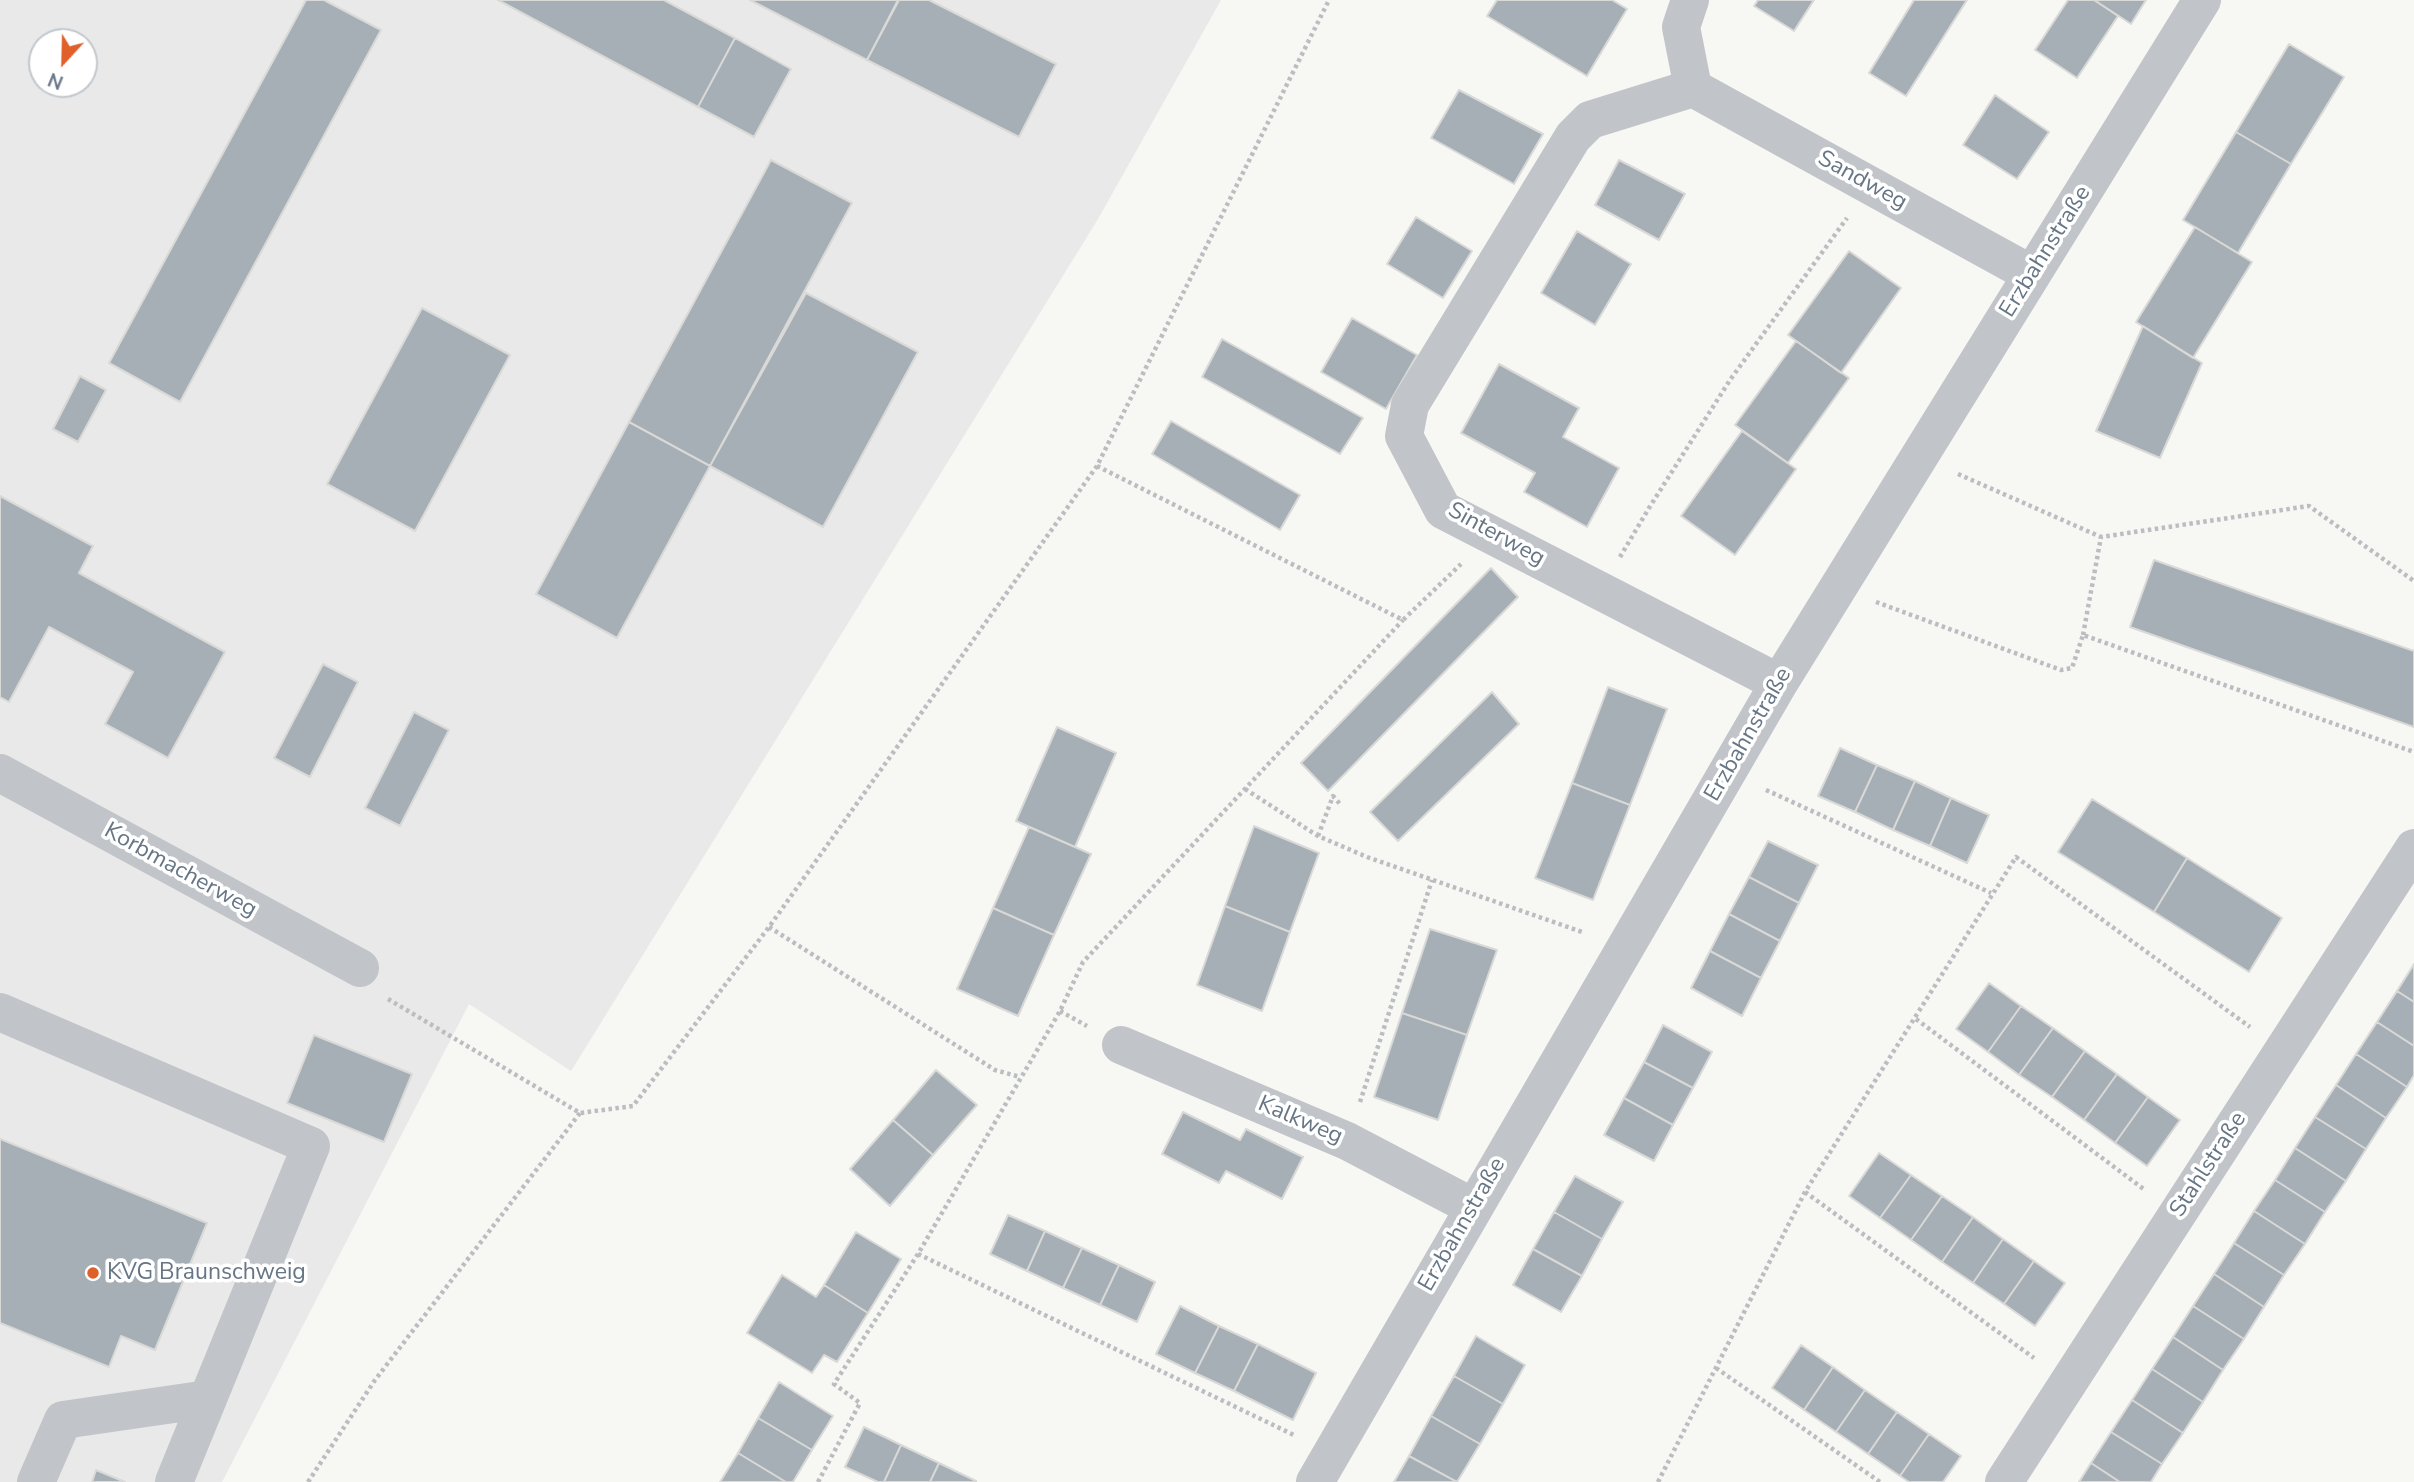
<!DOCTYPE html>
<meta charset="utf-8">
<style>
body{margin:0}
#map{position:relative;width:2414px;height:1482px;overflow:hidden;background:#f7f7f4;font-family:"Nunito Sans",sans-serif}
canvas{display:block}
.north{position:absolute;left:28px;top:28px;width:70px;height:70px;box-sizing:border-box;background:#fff;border:2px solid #c2c8ce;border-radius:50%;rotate:202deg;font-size:19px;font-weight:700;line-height:28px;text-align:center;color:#677685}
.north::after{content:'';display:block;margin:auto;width:24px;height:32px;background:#e0602b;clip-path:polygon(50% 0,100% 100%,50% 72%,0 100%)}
</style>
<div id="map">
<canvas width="2414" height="1482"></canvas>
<div class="north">N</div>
</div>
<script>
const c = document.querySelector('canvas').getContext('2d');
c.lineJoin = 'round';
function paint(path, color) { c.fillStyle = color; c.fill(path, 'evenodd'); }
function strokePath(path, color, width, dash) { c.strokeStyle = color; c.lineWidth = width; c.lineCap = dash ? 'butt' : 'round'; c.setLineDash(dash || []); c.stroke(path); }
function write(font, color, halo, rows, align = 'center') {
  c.font = font + ' "Nunito Sans",sans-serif'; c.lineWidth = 7; c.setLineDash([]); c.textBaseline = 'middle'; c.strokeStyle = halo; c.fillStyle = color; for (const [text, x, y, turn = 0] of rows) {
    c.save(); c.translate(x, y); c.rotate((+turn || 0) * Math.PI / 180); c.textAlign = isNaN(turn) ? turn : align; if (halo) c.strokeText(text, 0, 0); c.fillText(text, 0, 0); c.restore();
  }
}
paint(new Path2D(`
 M0 0H1221L1098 219 571 1071 469 1004 222 1482H0ZM42 42H84V84H42Z`), '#e8e9e8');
const building = new Path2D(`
 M306 0H324L381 30 180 402 109 363Z
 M498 0H664L735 38 698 107Z
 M750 0H898L867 60Z
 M899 0H929L1056 64 1019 137 867 60Z
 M1497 0H1612L1627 9 1587 76 1487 16Z
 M1758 0H1814L1794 31 1754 6Z
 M1914 0H1967L1906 96 1869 73Z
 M2068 0H2094L2118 16 2077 78 2035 50Z
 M2094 0H2146L2131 24Z
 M735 38 791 69 754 137 698 107Z
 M2289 44 2344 77 2291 164 2236 132Z
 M1459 90 1543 134 1514 184 1431 138Z
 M1995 95 2049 132 2017 179 1963 145Z
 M2236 132 2291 164 2238 253 2183 220Z
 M771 160 852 203 710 466 629 422Z
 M1619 160 1685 194 1659 240 1595 205Z
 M1416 217 1472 251 1443 298 1387 264Z
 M2195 227 2252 262 2193 358 2136 322Z
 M1577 231 1631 264 1595 325 1541 293Z
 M1849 251 1901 288 1841 373 1788 335Z
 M806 293 918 352 823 527 710 466Z
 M422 308 510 355 415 531 327 484Z
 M1352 318 1417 355 1386 409 1321 372Z
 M2143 326 2202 363 2160 458 2096 431Z
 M1222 339 1363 418 1340 454 1202 377Z
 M1796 341 1849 378 1788 463 1735 425Z
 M1499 364 1579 408 1563 437 1619 468 1587 527 1524 492 1535 473 1461 433Z
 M80 376 106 390 78 442 53 429Z
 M1171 421 1300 495 1280 530 1152 454Z
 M629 422 710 466 617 638 536 594Z
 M1742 431 1796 469 1735 555 1681 516Z
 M0 496 93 546 79 573 225 652 168 758 105 724 133 672 49 627 9 702 0 697Z
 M2154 560 2414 651V727L2130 627Z
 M1491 568 1518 597 1328 791 1301 763Z
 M323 664 358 682 310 777 274 758Z
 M1608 687 1667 709 1630 805 1572 783Z
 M1492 692 1519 724 1398 841 1370 812Z
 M414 712 449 730 400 826 365 808Z
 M1057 727 1116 753 1075 847 1016 821Z
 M1840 748 1877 765 1855 812 1818 796Z
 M1877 765 1915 781 1893 830 1855 812Z
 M1915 781 1951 798 1930 846 1893 830Z
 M1572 783 1630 805 1593 900 1535 878Z
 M1951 798 1989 815 1967 863 1930 846Z
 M2092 799 2187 858 2154 912 2058 852Z
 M1254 826 1319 853 1290 932 1225 906Z
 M1029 827 1091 854 1054 935 993 908Z
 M1768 841 1818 865 1799 903 1749 877Z
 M2187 858 2282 918 2249 972 2154 912Z
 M1749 877 1799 903 1780 941 1729 914Z
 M1225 906 1290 932 1262 1011 1197 985Z
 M993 908 1054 935 1018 1016 957 989Z
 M1729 914 1780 941 1761 978 1710 951Z
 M1430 929 1497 950 1467 1035 1402 1013Z
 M1710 951 1761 978 1742 1016 1691 988Z
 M2414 964V1002L2397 991Z
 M1989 983 2021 1006 1988 1052 1956 1029Z
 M2397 991 2414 1002V1046L2377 1022Z
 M2021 1006 2053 1028 2019 1075 1988 1052Z
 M1402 1013 1467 1035 1438 1120 1374 1097Z
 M2377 1022 2414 1046V1075L2407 1087 2356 1054Z
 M1663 1025 1712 1052 1693 1088 1644 1062Z
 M2053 1028 2085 1051 2052 1097 2019 1075Z
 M314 1035 412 1074 384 1142 287 1103Z
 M2085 1051 2117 1074 2084 1120 2052 1097Z
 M2356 1054 2407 1087 2386 1118 2336 1085Z
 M1644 1062 1693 1088 1673 1125 1624 1098Z
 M936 1070 977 1105 933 1155 893 1120Z
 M2117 1074 2148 1097 2115 1143 2084 1120Z
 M2336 1085 2386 1118 2366 1149 2315 1117Z
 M2148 1097 2180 1120 2147 1166 2115 1143Z
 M1624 1098 1673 1125 1654 1161 1604 1135Z
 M1183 1112 1240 1140 1246 1129 1303 1157 1282 1199 1226 1171 1219 1183 1162 1154Z
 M2315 1117 2366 1149 2346 1181 2295 1148Z
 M893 1120 933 1155 890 1206 850 1169Z
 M0 1139 207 1223 155 1350 121 1336 109 1367 0 1323Z
 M2295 1148 2346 1181 2325 1212 2275 1180Z
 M1879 1153 1911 1175 1880 1218 1849 1196Z
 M1911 1175 1942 1196 1911 1240 1880 1218Z
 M1575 1176 1623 1202 1602 1239 1554 1212Z
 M2275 1180 2325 1212 2305 1244 2254 1211Z
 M1942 1196 1973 1217 1942 1262 1911 1240Z
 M2254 1211 2305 1244 2284 1275 2234 1243Z
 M1554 1212 1602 1239 1582 1276 1533 1249Z
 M1008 1215 1045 1231 1027 1271 990 1254Z
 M1973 1217 2003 1239 1973 1283 1942 1262Z
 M1045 1231 1082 1248 1063 1288 1027 1271Z
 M856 1232 901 1259 868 1313 824 1285Z
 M2003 1239 2034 1261 2004 1304 1973 1283Z
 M2234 1243 2284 1275 2264 1307 2214 1274Z
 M1082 1248 1119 1265 1100 1305 1063 1288Z
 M1533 1249 1582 1276 1561 1312 1513 1285Z
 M2034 1261 2065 1283 2035 1326 2004 1304Z
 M1119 1265 1155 1282 1137 1322 1100 1305Z
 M2214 1274 2264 1307 2244 1339 2193 1306Z
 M782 1275 816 1297 824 1285 868 1313 837 1362 824 1355 812 1373 747 1333Z
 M1180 1306 1219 1326 1195 1373 1156 1354Z
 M2193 1306 2244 1339 2223 1370 2173 1337Z
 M1219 1326 1258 1344 1234 1391 1195 1373Z
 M1476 1336 1525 1365 1503 1404 1454 1376Z
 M2173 1337 2223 1370 2203 1402 2152 1369Z
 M1258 1344 1316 1373 1293 1420 1234 1391Z
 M1801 1345 1833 1367 1804 1410 1772 1388Z
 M1833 1367 1865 1390 1836 1432 1804 1410Z
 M2152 1369 2203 1402 2183 1433 2132 1400Z
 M1454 1376 1503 1404 1480 1444 1431 1416Z
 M779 1382 833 1416 812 1450 758 1418Z
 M1865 1390 1897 1412 1868 1454 1836 1432Z
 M2132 1400 2183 1433 2162 1464 2111 1432Z
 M1897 1412 1929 1434 1900 1476 1868 1454Z
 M1431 1416 1480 1444 1457 1482 1409 1456Z
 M758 1418 812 1450 793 1482H786L738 1453Z
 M864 1427 901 1445 884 1482H878L845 1467Z
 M2111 1432 2162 1464 2151 1482H2120L2091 1463Z
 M1929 1434 1961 1456 1943 1482H1909L1900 1476Z
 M901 1445 939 1463 930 1482H884Z
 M738 1453 786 1482H720Z
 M1409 1456 1457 1482H1394Z
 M939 1463 976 1481V1482H930Z
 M2091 1463 2120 1482H2079Z
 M96 1470 125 1482H92Z`);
paint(building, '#a7afb6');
strokePath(building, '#d9d9d7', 2);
strokePath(new Path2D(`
 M1097 466 1403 620 1461 564
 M1958 474 2101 537
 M1620 557 1649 508 1730 380 1847 218
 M1876 602 2061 670 2072 668 2083 635 2414 752
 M2083 635 2101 537 2309 506 2414 581
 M1245 789 1318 836 1367 857 1585 933
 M1766 790 1991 893
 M1318 836 1333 796 1340 804
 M769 927 995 1070 1020 1077
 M388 999 580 1113 633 1106 769 927 1097 466 1329 0
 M1060 1011 1087 1026
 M1916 1019 2145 1190
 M1360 1102 1432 880
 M1805 1192 2034 1358
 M918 1254 1296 1436
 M1716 1368 1880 1482
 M308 1482 375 1380 580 1113
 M818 1482 860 1403 834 1384 918 1254 1060 1011 1083 962 1403 620
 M1658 1482 1805 1192 2016 857 2250 1027`), '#bbbdc0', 4.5, [3.5, 3.5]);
strokePath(new Path2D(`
 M1690 0 1681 27 1693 88
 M1779 683 1443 510 1404 436 1410 405 1573 137 1590 120 1693 88 2031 274
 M0 773 360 968
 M0 1012 311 1146 174 1482
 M1121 1045 1347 1141 1473 1207
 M36 1482 63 1420 208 1399
 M1315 1482 1779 683 2202 0
 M2004 1482 2414 848`), '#c1c4c8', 38);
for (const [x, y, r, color] of [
 [93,1273,7,"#e0602b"]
]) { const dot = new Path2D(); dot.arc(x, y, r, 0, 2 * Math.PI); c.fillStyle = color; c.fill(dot); strokePath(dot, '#fff', 2.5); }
write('23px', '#677685', '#fff', [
 ["Sandweg",1862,181,29],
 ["Erzbahnstraße",2046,252,-58],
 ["Sinterweg",1496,535,29],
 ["Erzbahnstraße",1749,735,-60],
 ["Korbmacherweg",180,871,29],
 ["Kalkweg",1300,1121,23],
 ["Stahlstraße",2209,1165,-57],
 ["Erzbahnstraße",1463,1225,-60]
]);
write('23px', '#677685', '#fff', [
 ["KVG Braunschweig",107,1273]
], 'left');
</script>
